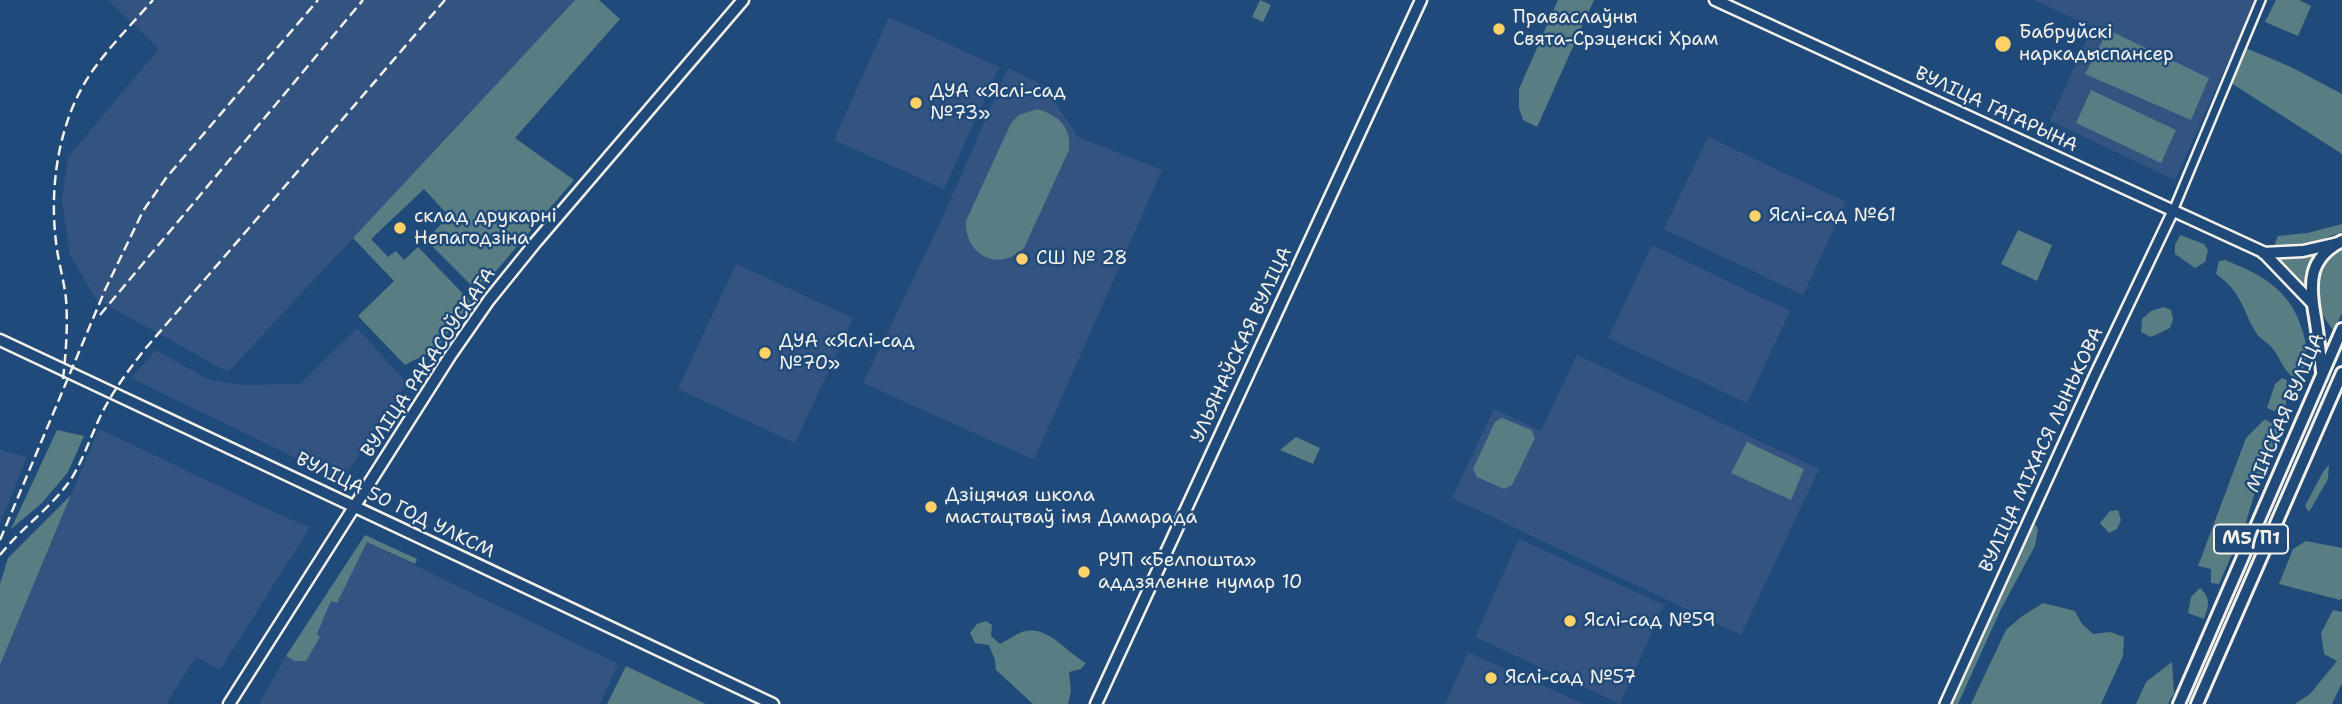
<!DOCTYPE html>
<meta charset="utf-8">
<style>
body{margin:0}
canvas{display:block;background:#1f4a7a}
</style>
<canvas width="2342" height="704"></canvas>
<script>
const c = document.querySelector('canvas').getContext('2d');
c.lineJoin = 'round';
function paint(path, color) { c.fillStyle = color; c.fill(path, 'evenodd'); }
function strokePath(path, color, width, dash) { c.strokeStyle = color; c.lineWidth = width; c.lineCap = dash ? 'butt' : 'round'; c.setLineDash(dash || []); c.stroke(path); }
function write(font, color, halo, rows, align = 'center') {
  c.font = font + ' "Shantell Sans",sans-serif'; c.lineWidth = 5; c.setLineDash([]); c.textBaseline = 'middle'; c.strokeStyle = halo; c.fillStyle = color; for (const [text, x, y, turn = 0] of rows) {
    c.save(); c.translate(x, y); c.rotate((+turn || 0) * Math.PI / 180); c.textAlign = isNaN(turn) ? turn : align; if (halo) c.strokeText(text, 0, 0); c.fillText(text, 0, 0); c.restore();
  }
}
paint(new Path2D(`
 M108 0H575L228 372 96 299 70 255 62 200 68 157 159 49Z
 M2034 0H2256L2175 180 2050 121 2092 27Z
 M889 17 999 67 944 189 834 140Z
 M1008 68 1051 89 1057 106 1078 137 1162 170 1034 460 863 383 942 219Z
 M1708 137 1846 202 1803 295 1664 229Z
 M1652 245 1790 311 1747 403 1608 338Z
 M736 264 853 318 795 443 678 389Z
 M357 328 407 383 345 476 337 478 131 378 156 350 209 380 243 385 300 384Z
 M1577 355 1819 469 1741 635 1452 498 1494 409 1541 431Z
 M99 429 282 516 310 527 220 670 196 657 166 704H0V665Z
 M0 450 27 457 0 524Z
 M1519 539 1664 605 1620 704 1475 637Z
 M367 542 618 664 600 704H259L286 656 306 661 331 601 336 603Z
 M1468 652 1584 704H1445Z`), '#335481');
paint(new Path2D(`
 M575 0H599L620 19 515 138 574 180 478 292 426 240 449 216 424 189 371 239 388 257 396 251 404 260 418 247 471 302 436 349 405 365 358 316 394 281 353 238Z
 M1260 0 1271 5 1263 22 1252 17Z
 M1558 0H1594L1537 127 1523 120 1519 108V89Z
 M2276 0H2299L2311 6 2298 36 2265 22Z
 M2108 30 2209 78 2191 120 2085 74Z
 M2241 46 2291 67 2342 94V154L2228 81Z
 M2091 90 2176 130 2161 163 2076 123Z
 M1037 109C1058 115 1072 127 1069 150L1024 248C999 273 964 255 966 221L1011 123 1019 115Z
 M2342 224V232L2303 246 2272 250 2278 236 2307 233Z
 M2018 230 2052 245 2037 281 2001 264Z
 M2180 235 2204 244 2208 250 2205 262 2195 268 2175 254V245Z
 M2342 247V313L2334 331C2310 303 2309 269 2342 247Z
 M2320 251 2309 268 2305 291 2287 268 2273 258 2304 256Z
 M2225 260C2268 277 2294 293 2305 340 2308 356 2307 368 2296 380 2282 369 2282 361 2273 349 2269 343 2261 340 2257 334 2241 309 2244 294 2216 274L2219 261Z
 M2164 307 2171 310 2173 319 2170 328 2151 337 2141 332 2142 319 2151 311Z
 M2282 378 2287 380 2286 407 2274 411 2267 408 2275 384Z
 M1502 418 1531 430 1535 438 1512 485 1504 489 1477 477 1473 469 1495 422Z
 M2265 419 2279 428 2270 459 2257 485 2246 522 2219 584 2211 583V569L2198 566 2246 438Z
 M57 430 84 436 68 472 42 503 11 529Z
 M1296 437 1320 448 1313 464 1280 450Z
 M1747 442 1804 469 1791 500 1731 473Z
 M2329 465 2328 479 2309 512 2305 506 2323 472Z
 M71 495 0 665V584L8 558Z
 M2118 510 2121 520 2117 529 2109 533 2100 523 2110 511Z
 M2035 524 2038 529 2035 546 2001 609 1958 704H1950L2022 544Z
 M365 535 417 559 415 564 367 542 337 603 331 601 317 634 320 637 306 661H295L286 656Z
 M2306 541 2342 548V598L2340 600 2279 584 2293 549Z
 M2200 588C2211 598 2209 606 2204 619L2188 613 2191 597Z
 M2043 603 2075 611 2082 624 2093 634 2110 632 2124 637 2123 656 2101 704H1971L2006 630 2021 617Z
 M2333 610 2342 612V683L2332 704H2295L2310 694 2337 661 2324 654 2321 633Z
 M986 621 992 625 991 636 1000 644C1008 640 1018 632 1026 631 1050 627 1068 654 1086 663L1081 669 1069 672 1071 691 1068 704H1033L996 670 995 660 989 645 975 643 970 633 977 624Z
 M2172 662 2174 693 2168 704H2136L2146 682Z
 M626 666 706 704H607Z`), '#587d82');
const minor = new Path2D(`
 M2173 211 2261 0`);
const tertiary = new Path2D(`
 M1945 704 2093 379 2173 211`);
const secondary = new Path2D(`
 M1715 0 2263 252 2311 302
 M2263 253 2303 251 2338 243
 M0 340C259 460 515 583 773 704
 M229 704 450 356 489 300 535 243 743 0
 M1096 704 1421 0`);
const primary = new Path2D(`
 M2322 372C2320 353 2318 335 2315 317 2309 284 2308 258 2342 241
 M2179 704 2342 329
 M2197 704 2342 373`);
strokePath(minor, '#f4f1e8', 12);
strokePath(tertiary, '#f4f1e8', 14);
strokePath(secondary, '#f4f1e8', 15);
strokePath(primary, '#f4f1e8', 16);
strokePath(minor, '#1f4a7a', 7);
strokePath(tertiary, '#1f4a7a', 9);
strokePath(secondary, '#1f4a7a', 10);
strokePath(primary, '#1f4a7a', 10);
strokePath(new Path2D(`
 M100 315 363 0
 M63 379C66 352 68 326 66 299 64 280 58 261 56 242 49 185 59 120 91 73 109 47 132 24 153 0
 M0 540 105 290 143 211 166 178 318 0
 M0 555C22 527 54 506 73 476 84 457 91 436 100 417 112 392 128 371 145 349L445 0`), '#f4f1e8', 2.5, [10, 5]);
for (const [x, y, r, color] of [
 [1499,29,7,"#ffd166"],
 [2003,44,9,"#ffd166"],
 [916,103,7,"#ffd166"],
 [1755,216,7,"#ffd166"],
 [400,228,7,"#ffd166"],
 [1022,259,7,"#ffd166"],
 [765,353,7,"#ffd166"],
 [931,507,7,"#ffd166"],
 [1084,572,7,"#ffd166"],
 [1570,621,7,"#ffd166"],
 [1491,678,7,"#ffd166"]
]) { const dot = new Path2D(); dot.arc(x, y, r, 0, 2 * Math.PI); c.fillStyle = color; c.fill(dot); strokePath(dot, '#1f4a7a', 2.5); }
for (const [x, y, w] of [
 [2251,539,74]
]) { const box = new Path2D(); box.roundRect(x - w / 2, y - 14.5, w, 29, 5); c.fillStyle = '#1f4a7a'; c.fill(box); strokePath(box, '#f4f1e8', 2); }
write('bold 18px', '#f4f1e8', null, [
 ["М5/П1",2251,539]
]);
write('19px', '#f4f1e8', '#1f4a7a', [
 ["Праваслаўны",1513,18],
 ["Свята-Срэценскі Храм",1513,40],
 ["Бабруйскі",2019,33],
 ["наркадыспансер",2019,55],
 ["ДУА «Яслі-сад",930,92],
 ["№73»",930,114],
 ["Яслі-сад №61",1769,216],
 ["склад друкарні",414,217],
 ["Непагодзіна",414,239],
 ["СШ № 28",1036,259],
 ["ДУА «Яслі-сад",779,342],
 ["№70»",779,364],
 ["Дзіцячая школа",945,496],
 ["мастацтваў імя Дамарада",945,518],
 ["РУП «Белпошта»",1098,561],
 ["аддзяленне нумар 10",1098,583],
 ["Яслі-сад №59",1584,621],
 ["Яслі-сад №57",1505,678]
], 'left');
write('19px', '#f4f1e8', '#1f4a7a', [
 ["ВУЛІЦА ГАГАРЫНА",1996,110,25],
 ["УЛЬЯНАЎСКАЯ ВУЛІЦА",1242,345,-65],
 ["ВУЛІЦА РАКАСОЎСКАГА",429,363,-56],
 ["МІНСКАЯ ВУЛІЦА",2286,413,-67],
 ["ВУЛІЦА МІХАСЯ ЛЫНЬКОВА",2042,450,-65],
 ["ВУЛІЦА 50 ГОД УЛКСМ",395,506,26]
]);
</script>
